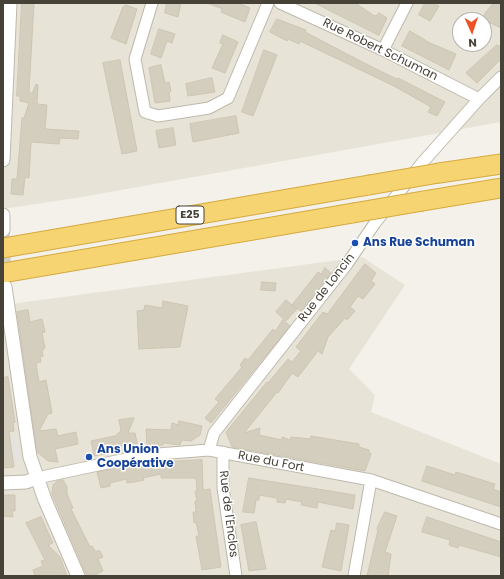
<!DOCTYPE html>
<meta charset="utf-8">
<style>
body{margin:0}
#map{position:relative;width:504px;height:579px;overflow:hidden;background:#f3f1e9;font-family:Poppins,sans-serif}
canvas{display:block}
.frame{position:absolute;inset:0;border:4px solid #474238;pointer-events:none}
.north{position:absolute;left:452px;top:12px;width:40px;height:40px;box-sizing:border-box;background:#fff;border:1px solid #b5b3af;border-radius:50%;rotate:177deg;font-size:11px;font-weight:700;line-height:16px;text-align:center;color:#474238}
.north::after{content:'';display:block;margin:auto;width:14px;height:18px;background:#ee5325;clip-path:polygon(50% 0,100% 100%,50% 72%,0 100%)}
</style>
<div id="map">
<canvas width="504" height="579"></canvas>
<div class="frame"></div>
<div class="north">N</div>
</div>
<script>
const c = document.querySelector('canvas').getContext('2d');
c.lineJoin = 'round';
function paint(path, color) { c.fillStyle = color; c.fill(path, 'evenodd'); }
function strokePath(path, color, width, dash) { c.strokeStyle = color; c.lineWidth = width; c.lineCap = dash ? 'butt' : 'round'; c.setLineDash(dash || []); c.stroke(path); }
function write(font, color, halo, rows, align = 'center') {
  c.font = font + ' Poppins,sans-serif'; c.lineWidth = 3; c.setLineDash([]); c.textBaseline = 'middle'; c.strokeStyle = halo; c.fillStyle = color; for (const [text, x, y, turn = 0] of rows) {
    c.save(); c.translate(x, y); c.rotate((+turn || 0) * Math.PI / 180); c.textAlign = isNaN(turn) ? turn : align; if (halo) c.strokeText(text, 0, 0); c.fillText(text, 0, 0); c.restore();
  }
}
paint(new Path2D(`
 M3 3H501V122L82 197 3 209ZM460 20H484V44H460Z
 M362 257 405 285 349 369 375 395 371 412 501 464V576H3V305Z`), '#e7e3d7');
paint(new Path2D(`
 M17 436 21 461 15 462 11 437Z`), '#e5e3e0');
const building = new Path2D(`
 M22 3H34L29 91 32 94 36 84 38 85 37 104 47 105 45 129 79 131 78 139 60 138 59 144 31 142 29 178 25 177 23 195 11 194 12 179H17L22 118H24L29 103 20 101V96H17Z
 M167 3H181L178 17 165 13Z
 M207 3H238L250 8 245 22 228 15 221 12 222 9Z
 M315 3H355L373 15 376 16 379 13 387 18 379 35Z
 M425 3H433L439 6 430 21 419 15Z
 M494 3H501V28L482 19 486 12Z
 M126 5 137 9 126 44 111 38 123 7Z
 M277 19 306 30 305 32 374 68 397 79 398 78 445 102 437 116 428 112 431 107 394 86 300 41 299 44 288 39 287 41 270 32Z
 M159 29 175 34 172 43 167 41 161 58 151 54Z
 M410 31 430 43 456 54 449 70 402 46Z
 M223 35 238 42 225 73 212 68 223 44 220 43Z
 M497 45 501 47V59L477 83 466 73Z
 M264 50 277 55 253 116 242 112Z
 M120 60 137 151 122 154 103 63Z
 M161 65 165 83 169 82 171 91 169 92 170 101 155 103 149 68Z
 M212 78 215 92 188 96 186 84Z
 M236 116 239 133 193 142 190 124Z
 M173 128 176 145 159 148 156 131Z
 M365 264 376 273 371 281 375 284 363 299 358 296 350 307 355 311 347 320 345 318 328 337 322 354 318 351 298 377 292 373 278 393 277 392 244 433 260 428 259 435 282 440V437L290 440 291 437 310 439 311 436 359 444V447L369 450V452L371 454 365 471 232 447 226 432 267 382 268 383 288 359 292 362 301 351 296 347 323 312 327 314Z
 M325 268 331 273 301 311 292 305 318 272 321 274Z
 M262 282 276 283 275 291 261 290Z
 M286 300 297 309 286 321 276 312Z
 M163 301 188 306 180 347 139 349 137 311 144 310 145 305 162 308Z
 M28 310 30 322 42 319 45 332 42 333 45 348 42 351 43 356 40 357 41 362 36 363 39 382 46 380 52 413 48 414 39 431 56 429 58 436 76 432 78 444 55 449 58 462 48 461 37 452 17 312Z
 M283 320 290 326 211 423 205 418 219 402 215 399 220 393 242 367 240 365 245 358 248 360 273 329 275 331Z
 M8 377 15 422 13 423 14 431 9 432 14 467 3 468V378Z
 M134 418 128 433H135L138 447 94 456 91 441 115 436 121 431 119 420Z
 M179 421 202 426 200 435 191 441 182 440 180 445 163 443V445L147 446 146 429 171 430 172 423 178 425Z
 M202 460 203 490 210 489 221 567 202 570 196 536H199L196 522 194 523 193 512H196L195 501H197L195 491H197L196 478H161V474L143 478 144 480 134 482 127 483 126 479 110 483V486L101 488 97 472 146 463Z
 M427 466 455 475 456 472 495 484 493 489 501 492V507L422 481Z
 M249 478 355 495 353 509 318 502 317 508 301 505 302 502 286 499 285 503 277 502V498L259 495V500H256L254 513 243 512Z
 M63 480 67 487V494L73 508 71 509 90 547 92 546 95 551H100L103 557 98 559 103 571 93 576H87L52 494 53 485 57 481Z
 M3 495H15V511H12L13 517 3 516Z
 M385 512 397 516 385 552 391 554 388 576H367L378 530 377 529Z
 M41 517 53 543 48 545 60 557 67 576H35L33 570 43 566 41 561 45 560 26 523Z
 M427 517 501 542V557L459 545 458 548 449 545 450 540 422 532Z
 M256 522 266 569 249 571 241 525Z
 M337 523 349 525 341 571 322 567 331 530 335 531Z`);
paint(building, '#d4cebf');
strokePath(building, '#cfc6b2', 1);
strokePath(new Path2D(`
 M3 230 5 281`), '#d1cec6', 13, [13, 6]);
const minor = new Path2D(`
 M152 3 135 59 145 112 158 116 209 108 228 98 268 3
 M280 3 383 50 479 99
 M383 50 407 3
 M209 450 214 433 347 264 375 223 422 163 479 99 501 77
 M223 452V488L236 576
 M37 478 145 455 209 450 371 480 501 524
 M354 576 371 480`);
const tertiary = new Path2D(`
 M3 160 10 3
 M3 215V230
 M5 287 30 457 45 500 78 576
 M3 483 26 482 37 478`);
const motorway = new Path2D(`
 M439 173 501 164
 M423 201 501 188
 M3 248 369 185
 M3 273 353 213`);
strokePath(minor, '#beb9ac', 13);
strokePath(tertiary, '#beb9ac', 15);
strokePath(motorway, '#d5aa41', 21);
strokePath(minor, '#fff', 11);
strokePath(tertiary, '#fff', 13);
strokePath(motorway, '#f6d471', 19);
const motorwayBridge = new Path2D(`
 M369 185 439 173
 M353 213 423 201`);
strokePath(motorwayBridge, '#d5aa41', 21, []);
strokePath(motorwayBridge, '#f6d471', 19);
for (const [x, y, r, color] of [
 [355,243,4,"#1a4fb4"],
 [89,457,4,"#1a4fb4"]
]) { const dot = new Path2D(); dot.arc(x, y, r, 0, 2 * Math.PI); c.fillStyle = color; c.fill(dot); strokePath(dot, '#fff', 1.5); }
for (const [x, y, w] of [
 [190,215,28]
]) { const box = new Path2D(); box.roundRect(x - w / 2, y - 9, w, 18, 3); c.fillStyle = '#fff'; c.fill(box); strokePath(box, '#474238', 1); }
write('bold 11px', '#474238', null, [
 ["E25",190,215]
]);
write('12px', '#474238', '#fff', [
 ["Rue Robert Schuman",380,50,26],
 ["Rue de Loncin",327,288,-52],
 ["Rue du Fort",271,462,11],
 ["Rue de l'Enclos",228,514,83]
]);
write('bold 12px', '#164399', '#fff', [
 ["Ans Rue Schuman",363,243],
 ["Ans Union",97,450],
 ["Coopérative",97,464]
], 'left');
</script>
